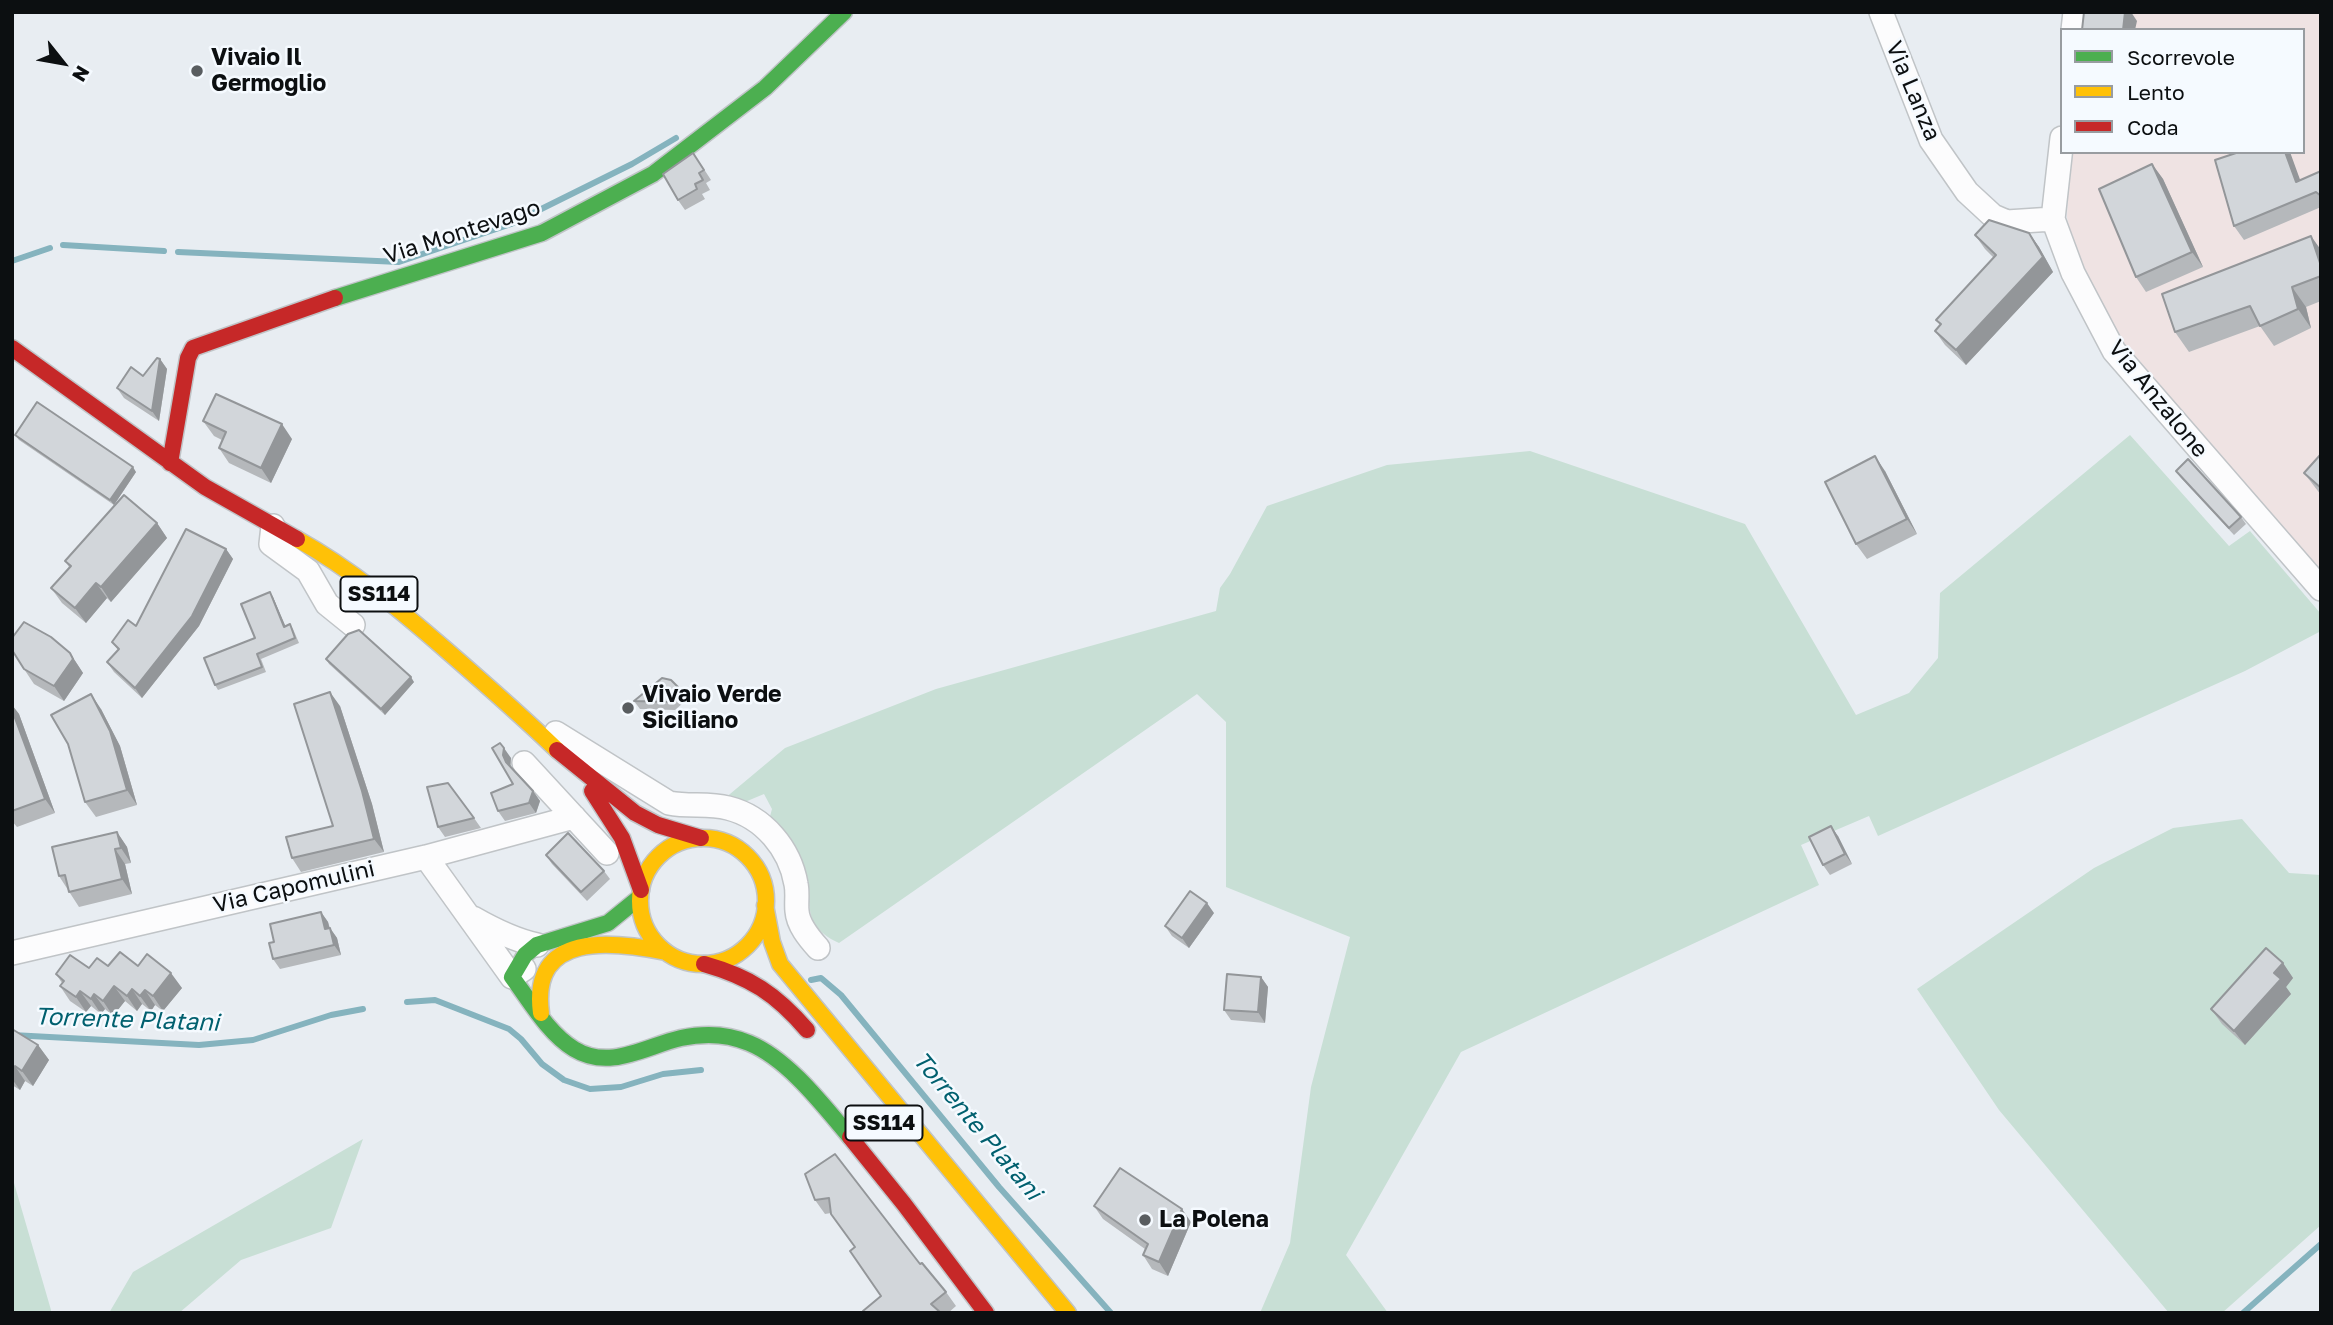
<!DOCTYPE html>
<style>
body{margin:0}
#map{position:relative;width:2333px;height:1325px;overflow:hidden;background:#e8edf2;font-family:"Golos Text",sans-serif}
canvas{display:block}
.frame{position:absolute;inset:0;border:14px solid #0c0f11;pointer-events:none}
.legend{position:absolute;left:2060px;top:28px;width:245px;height:126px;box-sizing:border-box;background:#f5faff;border:2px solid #989ca0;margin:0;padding:9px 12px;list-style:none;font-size:21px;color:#0c0f11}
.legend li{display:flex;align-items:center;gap:14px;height:35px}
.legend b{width:35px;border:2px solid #989ca0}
.north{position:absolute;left:28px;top:28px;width:70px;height:70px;-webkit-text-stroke:5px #f5faff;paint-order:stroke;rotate:121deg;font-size:19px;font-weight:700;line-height:28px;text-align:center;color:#0c0f11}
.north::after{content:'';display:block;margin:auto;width:24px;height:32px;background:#0c0f11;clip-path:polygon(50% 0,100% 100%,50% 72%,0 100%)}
</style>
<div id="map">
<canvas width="2333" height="1325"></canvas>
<div class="frame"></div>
<ul class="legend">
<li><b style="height:9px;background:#4caf50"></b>Scorrevole</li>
<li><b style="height:9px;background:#ffc107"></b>Lento</li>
<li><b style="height:9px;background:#c62828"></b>Coda</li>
</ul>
<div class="north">N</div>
</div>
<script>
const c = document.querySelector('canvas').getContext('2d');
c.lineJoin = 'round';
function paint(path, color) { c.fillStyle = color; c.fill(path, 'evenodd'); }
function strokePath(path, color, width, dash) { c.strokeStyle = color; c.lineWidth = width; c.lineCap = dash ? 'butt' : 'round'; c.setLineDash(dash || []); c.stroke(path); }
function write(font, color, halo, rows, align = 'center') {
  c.font = font + ' "Golos Text",sans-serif'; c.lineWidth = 5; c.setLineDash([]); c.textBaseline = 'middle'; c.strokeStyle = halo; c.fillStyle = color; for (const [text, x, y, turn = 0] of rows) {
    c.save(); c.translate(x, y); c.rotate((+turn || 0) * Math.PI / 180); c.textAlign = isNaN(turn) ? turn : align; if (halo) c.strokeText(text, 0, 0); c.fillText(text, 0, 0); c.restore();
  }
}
paint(new Path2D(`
 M2081 12H2321V580L2152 386 2106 320 2078 270 2067 217 2070 152H2303V30H2079Z`), '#efe3e3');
paint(new Path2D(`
 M2130 435 2229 546 2250 531 2321 614V631L2245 671 1878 836 1869 816 1801 845 1819 885 1461 1052 1346 1255 1388 1313H1260L1290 1243 1311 1087 1350 937 1226 887V722L1197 694 839 943C796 923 817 900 802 864 795 849 779 834 769 820L772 809 764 794 740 804 724 799 785 748 936 689 1216 611 1220 588 1230 574 1267 506 1387 465 1530 451 1745 524 1856 715 1909 693 1938 658 1940 593Z
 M2242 819 2289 873 2321 875V1225L2222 1313H2169L1999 1110 1917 989 2094 868 2173 828Z
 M363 1139 331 1228 241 1260 179 1313H109L133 1272Z
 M12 1176 51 1310V1313H12Z`), '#c8dfd5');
strokePath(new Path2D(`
 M63 245 164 251
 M178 252 399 262 511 224 632 164 676 138
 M12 261 50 248
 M811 980 821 978 841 995 999 1187 1111 1313
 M407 1002 435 1000 509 1029 521 1039 542 1064 564 1080 590 1089 621 1087 663 1074 701 1070
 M12 1035 199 1045 253 1040 331 1015 363 1009
 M2243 1313 2321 1244`), '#85b3be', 6);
const street = new Path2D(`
 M1881 12 1931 140 1967 192 1993 216 2007 222 2053 219
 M2073 30 2075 12
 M2062 138 2053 219 2073 273 2114 351 2321 589
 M273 526 271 544 308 571 327 604 353 625
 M556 733 669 803C689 807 708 803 728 808 764 817 790 849 796 884 798 893 796 903 797 911 798 925 809 938 818 948
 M524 763 607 853
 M426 857 512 977 524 969
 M473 918C494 930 514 940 537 945
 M12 953 426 857 574 817`);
const fast = new Path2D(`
 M335 298 542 233 653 174 765 88 844 12
 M640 897 608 923 537 945 525 955 512 977C530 1001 548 1033 574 1049 610 1071 646 1046 681 1038 704 1033 728 1034 749 1043 788 1059 823 1105 850 1137`);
const slow = new Path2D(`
 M297 539C351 569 399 609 445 649 483 682 521 715 557 750
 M640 901a63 63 0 1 1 126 0a63 63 0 1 1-126 0Z
 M765 905 772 942 780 964 1068 1313
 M541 1013C530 931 612 941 666 952`);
const jam = new Path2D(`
 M12 348 205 487 297 539
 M170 463 188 358 193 348 335 298
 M557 750 635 813 658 825 701 838
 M592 791 622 838 641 890
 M704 964C750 977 776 994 807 1030
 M850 1137 904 1204 986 1313`);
strokePath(street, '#c0c4c7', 26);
strokePath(fast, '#c0c4c7', 19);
strokePath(slow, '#c0c4c7', 19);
strokePath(jam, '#c0c4c7', 19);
strokePath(street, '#fcfcfd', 23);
strokePath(fast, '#4caf50', 16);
strokePath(slow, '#ffc107', 16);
strokePath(jam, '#c62828', 16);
paint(new Path2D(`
 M700 163 711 180 706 183 710 190 702 194 705 199 685 210 678 200Z
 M2152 164 2163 179 2203 267 2146 292 2136 277Z
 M2321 171V207L2244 240 2234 226 2300 180Z
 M2029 233 2039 247 2053 272 1966 365 1945 345 1935 331 1940 325 1936 320 1994 258 1985 249 1975 235Z
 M2321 250V301L2306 307 2311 328 2274 346 2260 326 2189 352 2175 332Z
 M160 359 167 369 159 421 124 398 117 388 143 376Z
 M203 421 292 439 271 483 229 463 219 448 222 440 214 436Z
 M15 435 136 472 114 505 19 440Z
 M2321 454V495L2304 473Z
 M1885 471 1917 534 1867 559 1856 544Z
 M2176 471 2241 517 2246 524 2234 535 2181 478Z
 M157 523 167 538 111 602 107 598 86 623 62 603 51 588 69 567 65 561Z
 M226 549 233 559 199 626 142 698 114 672 107 662 118 650 112 642 136 626Z
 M270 592 273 597 285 626 290 624 293 629 299 643 261 659 266 672 218 690 215 685 255 638Z
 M70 653 83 673 64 701 34 684 24 669Z
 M326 659 414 682 385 715 329 664Z
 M678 687 683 695V703L675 710 640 709 634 701Z
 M12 705 19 714 55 813 17 827 12 821Z
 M340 706 372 804 384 852 301 872 292 858 333 826Z
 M101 709 120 746 137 805 96 817 85 802Z
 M492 748 511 758V767L533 791 540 801 536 813 505 821 498 811 513 784Z
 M474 818 481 828 445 837 438 827Z
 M117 832 127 847 131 863 125 864 132 894 79 907 59 876Z
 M1838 836 1852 864 1830 875 1823 865Z
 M546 855 604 871 610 879 587 901 552 864Z
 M321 912 328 922 330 928 337 938 341 955 280 969 273 959 274 942Z
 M1214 913 1189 948 1172 936 1165 926Z
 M2283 963 2293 978 2286 987 2291 994 2245 1045 2222 1024 2211 1009Z
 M108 966H138L182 988 163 1011 155 1005 151 1011 142 1004 137 1011 125 1001 113 1016 105 1009 101 1014 91 1006 86 1012 70 1001 60 986 62 983 56 974Z
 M1261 977 1268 987 1265 1023 1231 1020 1224 1010Z
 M12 1029 38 1045 49 1060 33 1086 25 1081 20 1090 12 1085Z
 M805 1174 920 1264 946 1292 956 1306 948 1313H864L881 1296 855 1247 831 1213 825 1214 815 1200Z
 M1094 1206 1191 1222 1168 1276 1152 1269 1143 1255 1145 1249 1103 1219Z`), '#b5b8bb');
paint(new Path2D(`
 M2125 12H2131L2137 21 2135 30H2123Z
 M2285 152H2290L2306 196 2296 182Z
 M2152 164 2163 179 2203 267 2192 252Z
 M2029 233 2039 247 2053 272 1966 365 1956 350Z
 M2311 236 2321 250V266Z
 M2292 287 2306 307 2311 328 2298 309Z
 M160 359 167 369 159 421 152 411Z
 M282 424 292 439 271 483 261 468Z
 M1875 456 1885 471 1917 534 1907 519Z
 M133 467 136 472 114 505 110 500Z
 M157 523 167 538 111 602 101 587Z
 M226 549 233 559 199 626 142 698 135 688Z
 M96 583 107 598 86 623 75 608Z
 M270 592 273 597 288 632 284 627Z
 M70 653 83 673 64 701 54 686Z
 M411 677 414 682 385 715 381 709Z
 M678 687 683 695V703L677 695Z
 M330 692 340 706 372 804 384 852 374 839Z
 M91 694 101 709 120 746 137 805 127 790Z
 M12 705 19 714 55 813 45 799 12 710Z
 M504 748 511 758 510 765 513 772 503 755Z
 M533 791 540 801 536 813 529 803Z
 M1831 826 1838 836 1852 864 1845 854Z
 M117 832 127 847 131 863 121 848Z
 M115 849 125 864 132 894 122 879Z
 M1207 903 1214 913 1189 948 1182 938Z
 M321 912 328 922 332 939 325 929Z
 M330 928 337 938 341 955 334 945Z
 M2283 963 2293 978 2286 987 2291 994 2245 1045 2234 1031 2274 973Z
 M171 973 182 988 163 1011 153 996Z
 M1261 977 1268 987 1265 1023 1258 1012Z
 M114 986 125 1001 113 1016 103 1001Z
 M132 989 142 1004 137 1011 127 996Z
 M145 990 155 1005 151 1011 140 996Z
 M80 991 91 1006 86 1012 76 997Z
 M94 994 105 1009 101 1014 91 999Z
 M38 1045 49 1060 33 1086 22 1071Z
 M15 1066 25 1081 20 1090 12 1079V1070Z
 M1182 1209 1191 1222 1168 1276 1159 1262Z`), '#939699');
const building = new Path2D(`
 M2084 12H2125L2123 30H2082Z
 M2239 152H2285L2296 182 2321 171V196L2316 192 2234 226 2215 160Z
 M693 153 704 170 699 173 703 180 695 184 697 189 678 200 663 174Z
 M2152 164 2192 252 2136 277 2099 189Z
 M1989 220 2029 233 2043 257 1956 350 1935 331 1941 324 1936 320 1996 255 1975 235Z
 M2311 236 2321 266V276L2292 287 2298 309 2260 326 2250 306 2175 332 2162 294Z
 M157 358 160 359 152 411 117 388 131 367 143 376Z
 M216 394 282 424 261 468 219 448 226 432 203 421Z
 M37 402 133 467 110 500 15 435Z
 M2321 454V488L2304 473Z
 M1875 456 1907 519 1856 544 1825 482Z
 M2188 459 2241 517 2229 528 2176 471Z
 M124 495 157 523 101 587 96 583 75 608 51 588 71 566 65 561Z
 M186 529 226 549 192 616 135 688 107 662 119 649 112 642 128 620 136 626Z
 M270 592 284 627 290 624 295 638 257 654 262 667 215 685 204 658 255 638 241 604Z
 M24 622 51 637 70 653 73 659 54 686 24 669 12 650V638Z
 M359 630 411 677 381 709 326 659 348 634Z
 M662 678 671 680 678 687 677 695 670 702 634 701Z
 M330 692 362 791 374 839 292 858 286 837 333 826 294 704Z
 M91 694 110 731 127 790 85 802 68 744 51 715Z
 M12 710 45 799 12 811Z
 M500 743 504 748 503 755 506 762 533 791 529 803 498 811 491 793 513 784 492 748Z
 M448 783 474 818 438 827 427 787Z
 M1831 826 1845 854 1823 865 1809 837Z
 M117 832 121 848 115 849 122 879 69 892 65 875 59 876 52 847Z
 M568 833 604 871 581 892 546 855Z
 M1190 891 1207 903 1182 938 1165 926Z
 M321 912 325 929 330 928 334 945 273 959 269 943 274 942 270 924Z
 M2266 948 2283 963 2274 973 2281 979 2234 1031 2211 1009Z
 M120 952 138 966 147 954 171 973 153 996 145 990 140 996 132 989 127 996 114 986 103 1001 94 994 91 999 80 991 76 997 60 986 64 981 56 974 70 955 89 968 97 958 108 966Z
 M1227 974 1261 977 1258 1012 1224 1010Z
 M12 1029 38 1045 22 1071 15 1066 12 1070Z
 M835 1154 920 1264 922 1263 946 1292 931 1304 941 1313H865L863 1311 881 1296 850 1251 855 1247 831 1214 829 1198 815 1200 805 1174Z
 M1120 1168 1182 1209 1159 1262 1143 1255 1148 1244 1094 1206Z`);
paint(building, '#d2d6da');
strokePath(building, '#939699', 2);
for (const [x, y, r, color] of [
 [197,71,7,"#595d60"],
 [628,708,7,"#595d60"],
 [1145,1220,7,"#595d60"]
]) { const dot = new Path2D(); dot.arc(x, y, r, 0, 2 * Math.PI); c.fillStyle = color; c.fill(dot); strokePath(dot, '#f5faff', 2.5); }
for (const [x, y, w] of [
 [379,594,77],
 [884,1123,77]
]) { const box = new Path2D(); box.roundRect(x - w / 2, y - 17.5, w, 35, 5); c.fillStyle = '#f5faff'; c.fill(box); strokePath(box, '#0c0f11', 2); }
write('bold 21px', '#0c0f11', null, [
 ["SS114",379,594],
 ["SS114",884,1123]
]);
write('bold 23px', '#0c0f11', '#f5faff', [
 ["Vivaio Il",211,58],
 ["Germoglio",211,84],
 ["Vivaio Verde",642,695],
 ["Siciliano",642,721],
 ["La Polena",1159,1220]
], 'left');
write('23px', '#0c0f11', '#f5faff', [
 ["Via Lanza",1913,91,67],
 ["Via Montevago",462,232,-18],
 ["Via Anzalone",2158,399,51],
 ["Via Capomulini",294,887,-13]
]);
write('italic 24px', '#01606f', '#f5faff', [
 ["Torrente Platani",127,1020,2],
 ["Torrente Platani",977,1126,50]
]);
</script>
